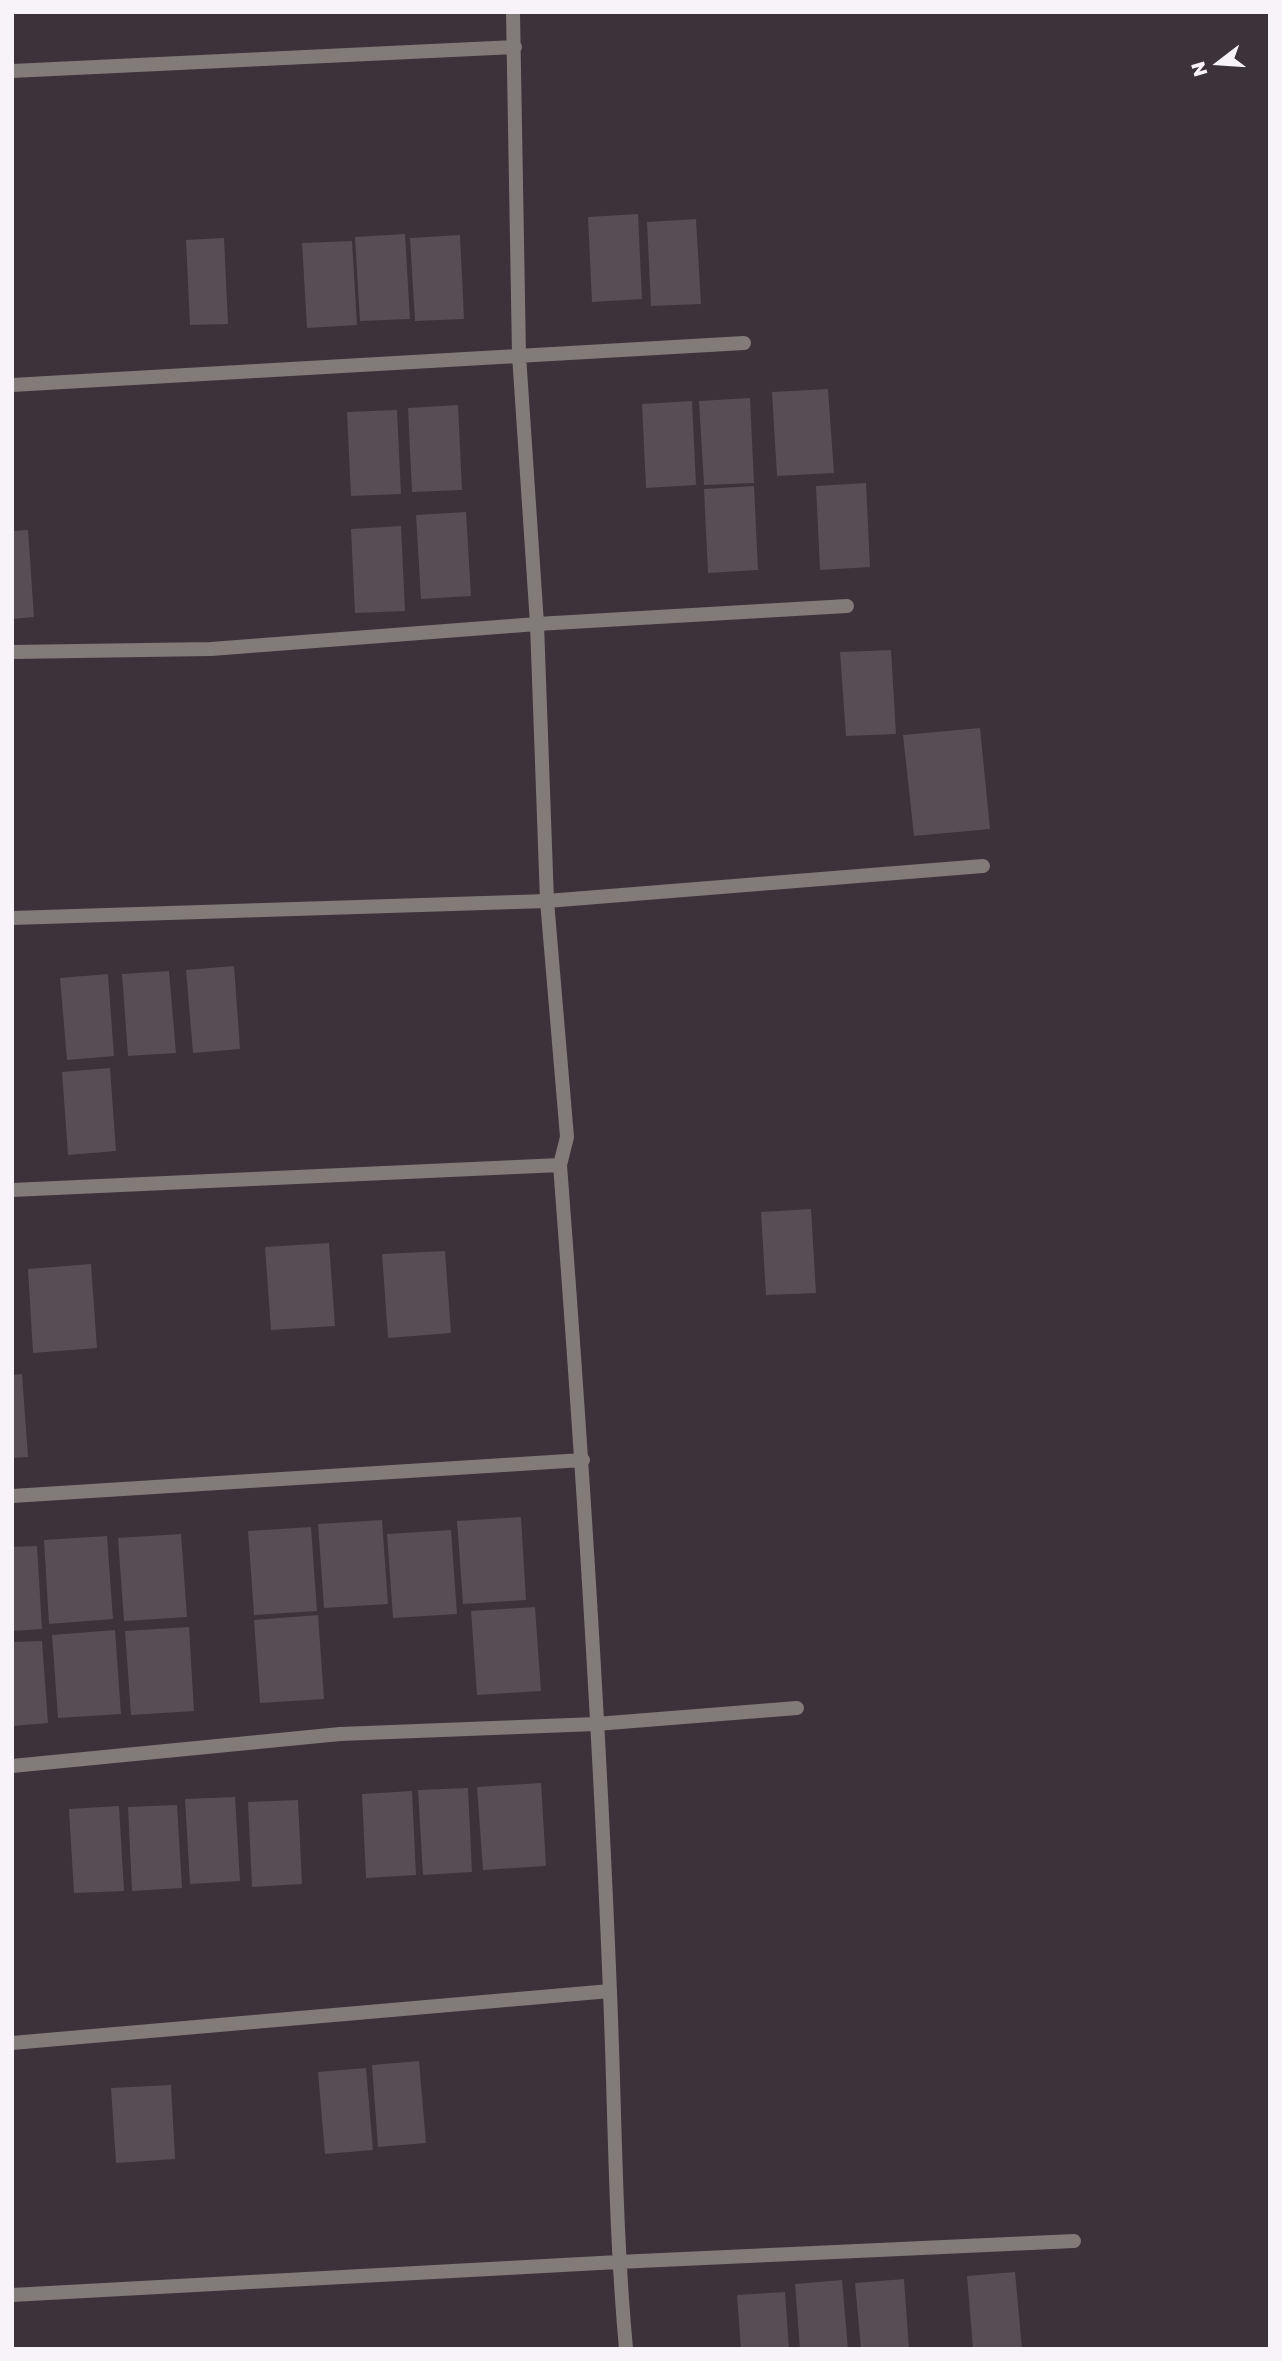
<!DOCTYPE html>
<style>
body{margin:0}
#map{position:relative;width:1282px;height:2361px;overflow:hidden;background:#3b323a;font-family:"Golos Text",sans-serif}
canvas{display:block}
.frame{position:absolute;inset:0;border:14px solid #f8f3f8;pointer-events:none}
.north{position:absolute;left:1184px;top:28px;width:70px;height:70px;-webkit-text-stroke:5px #3b323a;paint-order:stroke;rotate:253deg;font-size:19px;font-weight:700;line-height:28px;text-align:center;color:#f8f3f8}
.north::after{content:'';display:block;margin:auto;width:24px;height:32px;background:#f8f3f8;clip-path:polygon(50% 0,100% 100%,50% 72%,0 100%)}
</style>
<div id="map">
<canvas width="1282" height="2361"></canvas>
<div class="frame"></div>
<div class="north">N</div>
</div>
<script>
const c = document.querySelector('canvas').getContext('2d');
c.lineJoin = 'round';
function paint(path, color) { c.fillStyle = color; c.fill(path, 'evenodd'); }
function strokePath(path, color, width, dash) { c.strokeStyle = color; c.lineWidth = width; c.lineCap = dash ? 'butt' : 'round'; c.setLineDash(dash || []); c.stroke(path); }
paint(new Path2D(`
 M638 214 642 299 592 302 588 217Z
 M696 219 701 304 651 306 647 222Z
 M405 234 410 319 360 321 355 237Z
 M460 235 464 319 415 321 410 238Z
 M224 238 228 324 190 325 186 240Z
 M352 241 357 325 307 328 302 243Z
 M828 389 834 473 777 476 772 392Z
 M750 398 754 483 704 485 699 401Z
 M692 401 696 485 646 488 642 404Z
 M458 405 462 490 412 492 408 408Z
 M397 410 401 494 351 496 347 412Z
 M866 483 870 567 820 570 816 486Z
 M754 486 758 570 708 573 704 489Z
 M466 512 471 596 421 599 416 515Z
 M401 526 405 611 355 613 351 529Z
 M28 530 34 617 12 619V531Z
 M891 650 896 734 846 736 840 652Z
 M980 728 990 829 914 836 903 735Z
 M234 966 240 1049 193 1053 186 970Z
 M169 971 176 1053 128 1056 122 974Z
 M108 974 114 1056 67 1060 60 978Z
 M110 1068 116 1151 68 1155 62 1072Z
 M811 1209 816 1293 766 1295 761 1212Z
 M329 1243 335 1326 271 1330 265 1247Z
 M445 1251 451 1333 388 1338 382 1254Z
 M91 1264 97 1348 33 1353 28 1269Z
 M22 1374 28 1457 12 1458V1375Z
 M521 1517 526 1600 463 1604 457 1521Z
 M382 1520 388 1604 324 1608 318 1524Z
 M311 1527 317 1611 254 1615 248 1531Z
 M451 1530 457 1614 393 1618 387 1534Z
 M181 1534 187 1617 124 1621 118 1538Z
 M107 1536 113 1619 49 1624 44 1540Z
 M37 1546 42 1629 12 1631V1547Z
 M535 1607 541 1691 477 1695 471 1611Z
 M318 1615 324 1699 260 1703 254 1620Z
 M189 1627 194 1711 131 1715 125 1631Z
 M115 1630 121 1714 58 1718 52 1635Z
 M42 1641 48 1723 12 1726V1642Z
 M541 1783 546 1866 483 1870 477 1787Z
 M468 1788 472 1872 423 1875 418 1790Z
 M412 1791 416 1875 366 1878 362 1794Z
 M235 1797 240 1881 190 1884 185 1799Z
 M298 1800 302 1884 252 1887 248 1802Z
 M177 1805 182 1888 132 1891 128 1807Z
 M119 1806 124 1891 74 1893 69 1809Z
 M419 2061 426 2143 378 2147 372 2065Z
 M366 2068 373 2150 325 2154 318 2072Z
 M171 2085 175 2159 116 2163 111 2088Z
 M1015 2272 1022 2349H973L967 2276Z
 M904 2279 909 2349H861L855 2283Z
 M842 2280 848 2349H800L795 2284Z
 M785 2292 789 2349H741L737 2295Z`), '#564d55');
strokePath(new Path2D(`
 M513 12 519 355 537 624 547 901 567 1137 560 1165C581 1440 599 1716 610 1992 615 2111 615 2230 626 2349
 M12 71 515 47
 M12 385 744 343
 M12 652 211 649 537 624 847 606
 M12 918 547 901 983 866
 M12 1190 560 1165
 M12 1496 583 1460
 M12 1766 340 1734 596 1724 797 1708
 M12 2043 610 1991
 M12 2295 618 2262 1074 2241`), '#817b7a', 14);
</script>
